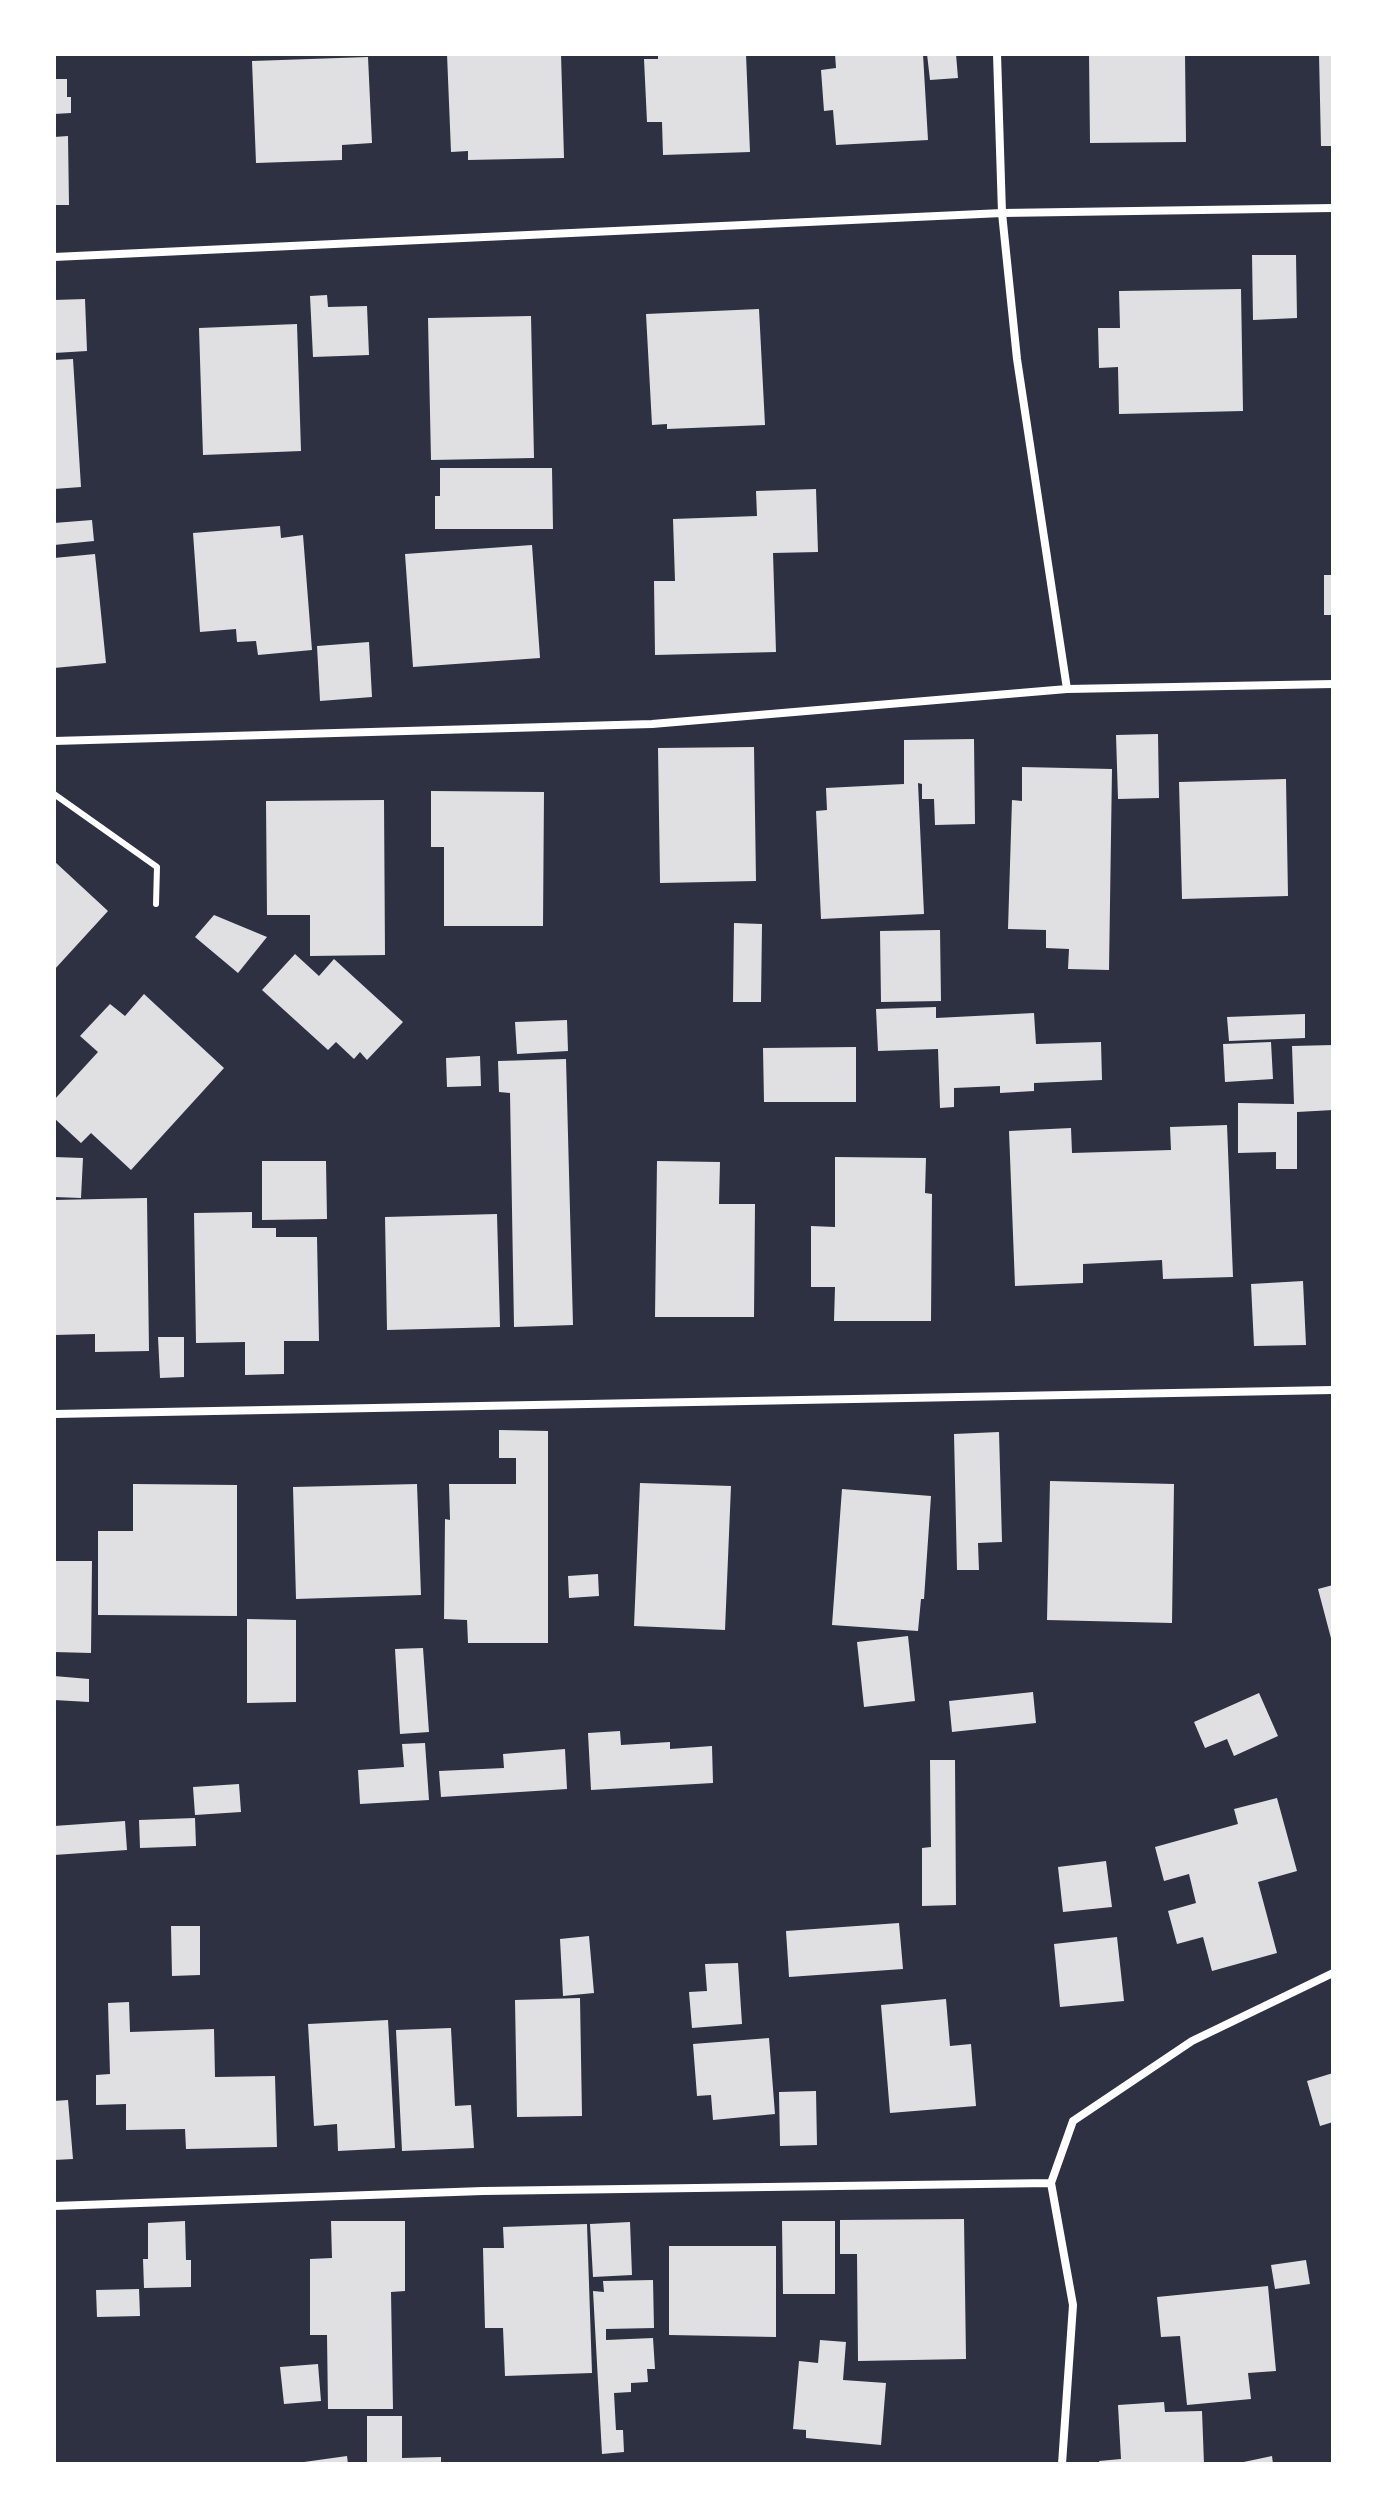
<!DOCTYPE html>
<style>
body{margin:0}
#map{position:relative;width:1387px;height:2518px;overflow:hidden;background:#2d3142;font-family:Commissioner,sans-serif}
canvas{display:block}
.frame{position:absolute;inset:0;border:56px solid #fff;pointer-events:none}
</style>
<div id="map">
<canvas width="1387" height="2518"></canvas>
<div class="frame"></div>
</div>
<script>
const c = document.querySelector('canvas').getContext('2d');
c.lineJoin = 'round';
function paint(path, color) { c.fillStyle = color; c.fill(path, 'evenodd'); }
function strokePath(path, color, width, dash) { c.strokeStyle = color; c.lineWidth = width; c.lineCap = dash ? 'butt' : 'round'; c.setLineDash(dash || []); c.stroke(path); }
paint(new Path2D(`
 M447 54H561L564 158 468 160V151L451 152Z
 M658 54H746L750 152 663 155 662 122H647L644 59H658Z
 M835 54H923L928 140 836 145 833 110 824 111 821 70 836 68Z
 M927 54H956L958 78 930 80Z
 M1089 54H1185L1186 142 1090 143Z
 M1319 54H1333V146H1321Z
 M368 57 372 143 342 145V160L256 163 252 61Z
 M54 79H67V97H71V113L54 114Z
 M68 136 69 205H54V137Z
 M1252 255H1296L1297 318 1253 320Z
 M1241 289 1243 411 1119 414 1118 367 1099 368 1098 328H1120L1119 291Z
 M327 295 328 307 367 306 369 355 313 357 310 296Z
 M85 299 87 351 54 353V300Z
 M759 309 765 425 667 429V424L652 425 646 314Z
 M531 316 534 458 431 460 428 318Z
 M297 324 301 451 203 455 199 328Z
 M73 359 81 487 54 489V360Z
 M440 468H552L553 529H435V496H440Z
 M816 489 818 552 773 553 776 652 655 655 654 581H675L673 519 757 516 756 491Z
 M92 520 94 541 54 545V523Z
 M280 526 281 538 303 535 312 650 258 655 256 641 237 642 236 629 200 632 193 533Z
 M532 545 540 658 413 667 405 554Z
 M95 554 106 663 54 668V558Z
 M1324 575H1333V615H1324Z
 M369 642 372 697 320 701 317 646Z
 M1158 734 1159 798 1118 799 1116 735Z
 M974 739 975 824 935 825 934 799H922V784L918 783 924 914 821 919 816 811 827 810 826 788 904 784V740Z
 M754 747 756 881 660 883 658 748Z
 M1022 767 1112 769 1109 970 1068 969 1069 949 1046 948V930L1008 929 1012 800 1022 801Z
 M1286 779 1288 896 1182 899 1179 782Z
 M431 791 544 792 543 926H444V847H431Z
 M384 800 385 955 310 956V915H267L266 801Z
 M54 861 108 911 54 970Z
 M214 915 267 937 238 973 195 937Z
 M734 923 762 924 761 1002H733Z
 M940 930 941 1001 881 1002 880 931Z
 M295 954 319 976 334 959 403 1022 367 1060 360 1052 354 1059 336 1042 328 1050 262 990Z
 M144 994 224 1068 131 1170 91 1133 81 1143 54 1118V1100L98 1052 80 1036 110 1004 125 1016Z
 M936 1007V1018L1034 1013 1036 1044 1101 1042 1102 1080 1034 1083V1091L1000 1093V1086L954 1088V1107L940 1108 938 1049 878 1051 876 1009Z
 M1305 1014V1038L1229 1041 1227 1017Z
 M567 1020 568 1051 517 1054 515 1022Z
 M1271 1042 1273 1079 1225 1082 1223 1044Z
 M1333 1045V1110L1297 1112V1169H1276V1152L1238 1153V1103L1294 1104 1292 1046Z
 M856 1047V1102H764L763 1048Z
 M480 1056 481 1086 447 1087 446 1058Z
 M566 1059 573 1325 514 1327 510 1093 499 1092 498 1061Z
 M1227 1125 1233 1277 1163 1279 1162 1260 1083 1264V1283L1015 1286 1009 1131 1071 1128 1072 1153 1171 1150 1170 1127Z
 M54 1157 83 1158 81 1198 54 1197Z
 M835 1157 926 1158 925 1193 932 1194 931 1321H834L835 1287H811V1226L835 1227Z
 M262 1161H326L327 1219 262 1220Z
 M657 1161 720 1162 719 1204H755L754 1317H655Z
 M147 1198 149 1351 95 1352V1334L54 1335V1200Z
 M252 1212V1228H276V1237H317L319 1341H284V1374L245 1375V1342L196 1343 194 1213Z
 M497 1214 500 1327 387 1330 385 1217Z
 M1303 1281 1306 1345 1254 1346 1251 1284Z
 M158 1337H184V1377L160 1378Z
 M499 1430 548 1431V1643H468L467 1620 444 1619 445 1519 450 1520 449 1484H516V1458H499Z
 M999 1432 1002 1542 978 1543 979 1570H957L954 1434Z
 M1050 1481 1174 1484 1172 1623 1047 1620Z
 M640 1483 731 1486 725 1630 634 1626Z
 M133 1484 237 1485V1616L98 1615V1531H133Z
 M417 1484 421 1595 296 1599 293 1487Z
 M842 1489 931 1496 924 1599H921L918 1631 832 1625Z
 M54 1561H92L91 1653 54 1652Z
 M598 1574 599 1596 569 1598 568 1576Z
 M1333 1585V1642H1332L1318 1589Z
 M247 1619 296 1620V1702L247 1703Z
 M908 1636 915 1701 864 1707 857 1642Z
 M423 1648 429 1732 400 1734 395 1649Z
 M54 1676 89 1679V1702L54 1700Z
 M1033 1692 1036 1723 952 1732 949 1701Z
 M1259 1693 1278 1736 1234 1756 1227 1739 1205 1748 1194 1722Z
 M620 1731 621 1745 670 1742V1749L712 1746 713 1783 591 1790 588 1733Z
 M425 1743 429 1800 360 1804 358 1770 404 1767 402 1744Z
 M565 1749 567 1789 441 1797 439 1771 504 1768 503 1754Z
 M930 1760H955L956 1905 922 1906V1848L931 1847Z
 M239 1784 241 1812 195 1815 193 1787Z
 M1277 1798 1297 1871 1258 1882 1277 1953 1212 1971 1203 1937 1177 1944 1168 1911 1196 1903 1189 1874 1164 1881 1155 1847 1238 1824 1234 1809Z
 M195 1818 196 1846 140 1848 139 1820Z
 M125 1821 127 1850 54 1855V1826Z
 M1106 1861 1112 1907 1063 1912 1058 1867Z
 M899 1923 903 1969 789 1977 786 1931Z
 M171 1926H200V1975L172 1976Z
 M589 1936 594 1993 563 1996 560 1939Z
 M1117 1937 1124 2001 1060 2007 1054 1944Z
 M738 1963 742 2024 692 2028 689 1992 707 1991 705 1964Z
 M580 1998 582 2116 517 2117 515 2000Z
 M946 1999 950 2046 971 2044 976 2106 890 2113 881 2005Z
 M129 2002 130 2032 214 2029 215 2077 275 2076 277 2147 186 2149 185 2129 126 2130V2104L96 2105V2075L110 2074 108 2003Z
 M388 2020 395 2148 338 2151 337 2124 314 2126 308 2024Z
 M451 2028 455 2106 471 2105 474 2148 402 2151 396 2030Z
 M769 2038 775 2114 713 2120 711 2095 697 2096 693 2044Z
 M1333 2073V2122L1320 2126 1307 2081Z
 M816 2091 817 2145 780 2146 779 2092Z
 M68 2100 73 2159 54 2160V2101Z
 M964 2219 966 2359 858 2361 857 2254H840V2220Z
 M185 2221 186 2260H191V2287L144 2288 143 2259H148V2223Z
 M331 2221H405V2291L391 2292 393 2409H328L327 2335H310V2259L332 2258Z
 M782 2221H835V2294H783Z
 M630 2222 632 2275 593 2277 590 2224Z
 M587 2224 592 2373 505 2376 503 2328H485L483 2248H504L503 2227Z
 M669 2246H776V2337L669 2335Z
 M1306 2260 1310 2284 1275 2289 1271 2265Z
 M653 2280 654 2328 606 2329V2340L653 2338 655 2369H647L648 2382 631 2383V2392L614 2393 616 2430H623L624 2452 602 2454 593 2291 604 2292 603 2281Z
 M1268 2286 1276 2371 1248 2373 1251 2399 1187 2405 1180 2336 1161 2337 1157 2297Z
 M139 2289 140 2316 97 2317 96 2290Z
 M820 2340 846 2342 843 2380 886 2383 881 2445 806 2438V2430L793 2429 799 2361 818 2363Z
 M318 2364 321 2401 284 2404 280 2367Z
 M1164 2402 1165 2412 1202 2411 1204 2464H1100L1099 2461 1121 2459 1118 2405Z
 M367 2416H402V2458L441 2457V2464H367Z
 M347 2456 348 2464H304V2462Z
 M1272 2456 1273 2464H1239V2463Z`), '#e0e0e3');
strokePath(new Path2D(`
 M54 794 157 867 156 904`), '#fff', 6);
strokePath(new Path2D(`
 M997 54 1002 213 1017 359 1067 689
 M54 257 1002 213 1333 208
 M54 741 652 724 1067 689 1333 684
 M54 1414 1333 1390
 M54 2206 483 2191 1051 2183
 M1062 2464 1073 2305 1051 2183 1073 2121 1192 2041 1333 1973`), '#fff', 8);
</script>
